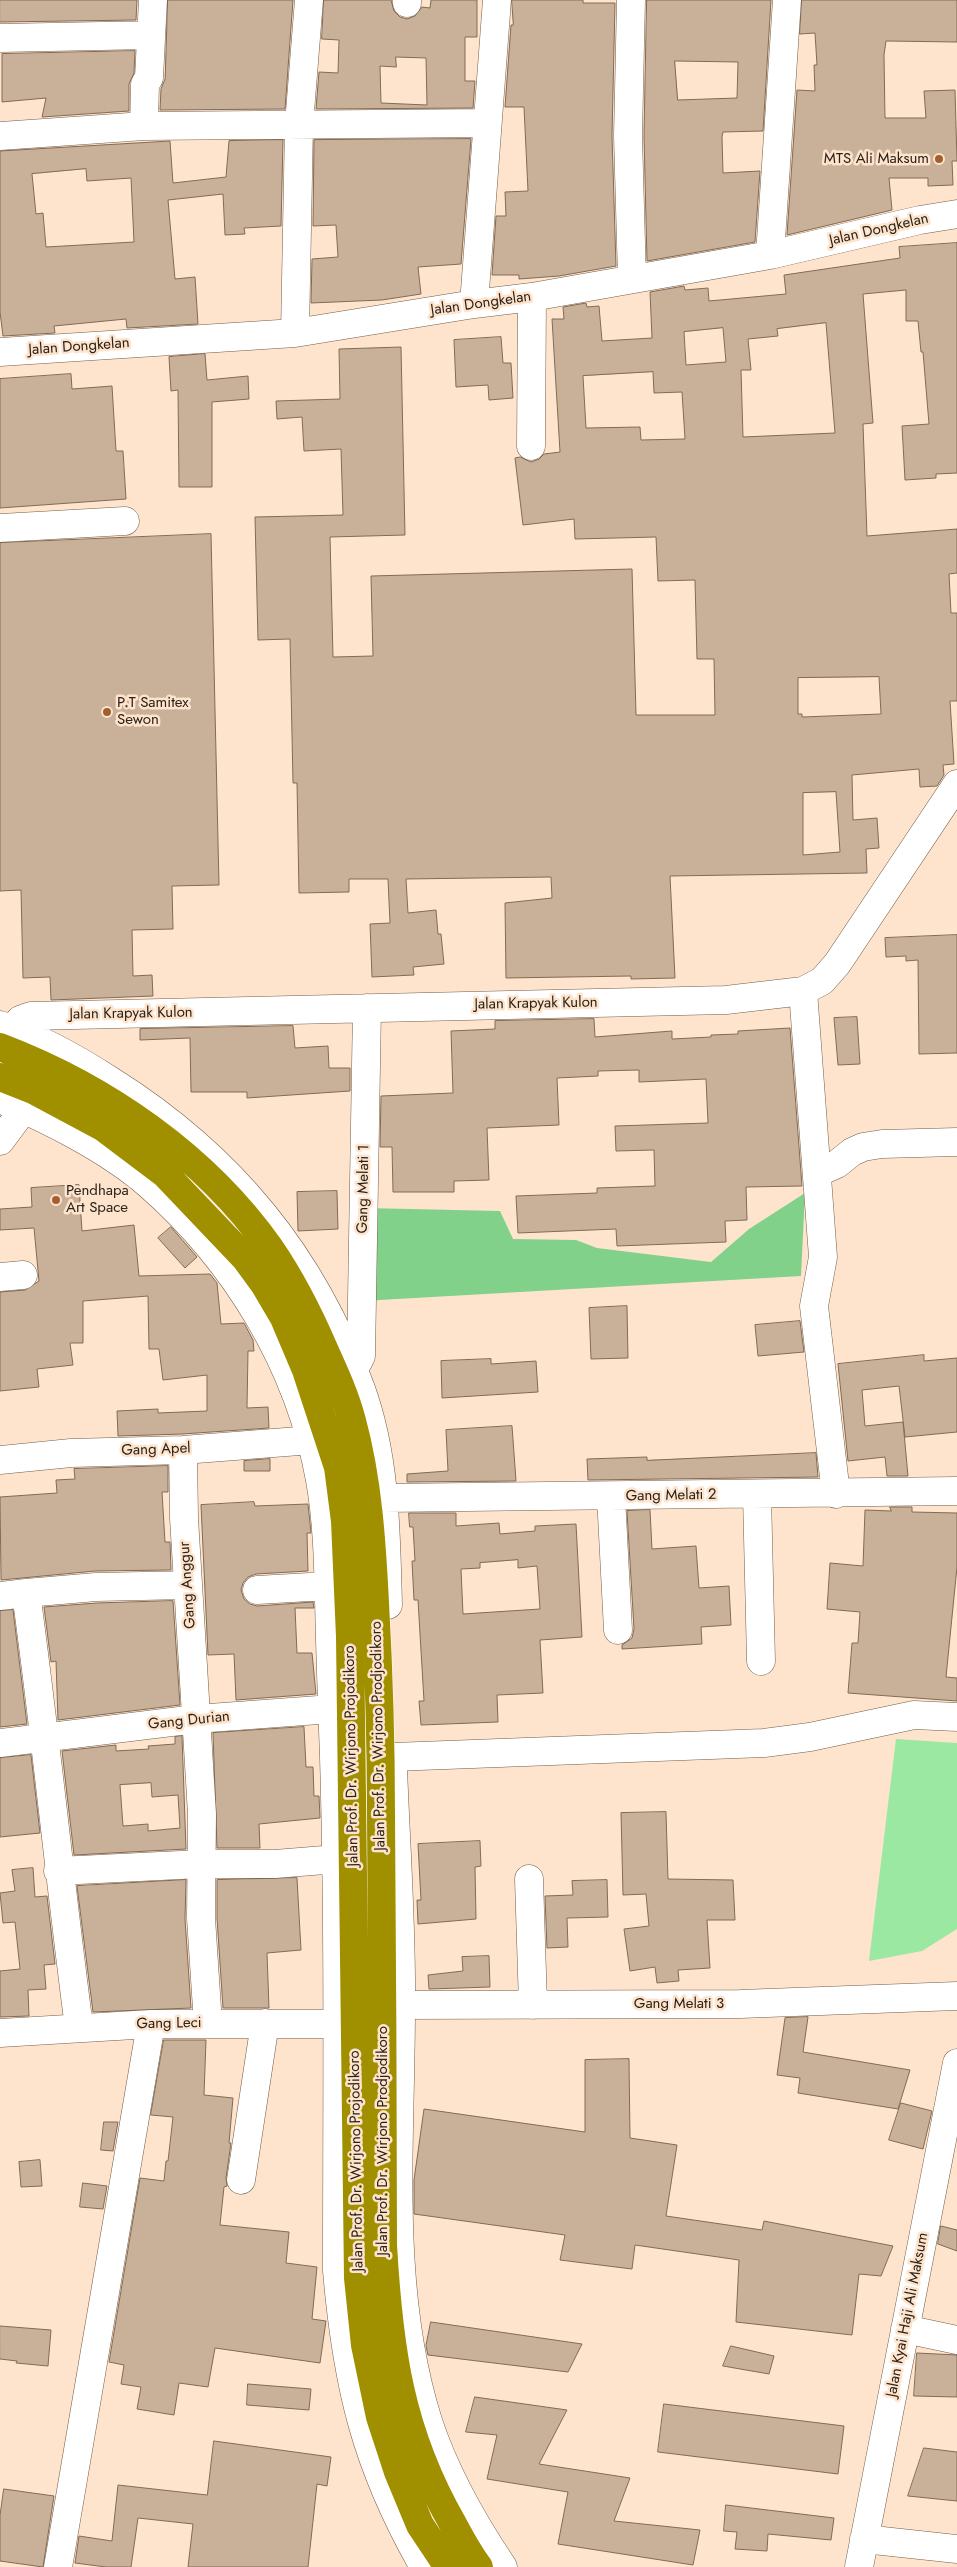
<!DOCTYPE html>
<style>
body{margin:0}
canvas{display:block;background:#fee4cc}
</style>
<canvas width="957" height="2567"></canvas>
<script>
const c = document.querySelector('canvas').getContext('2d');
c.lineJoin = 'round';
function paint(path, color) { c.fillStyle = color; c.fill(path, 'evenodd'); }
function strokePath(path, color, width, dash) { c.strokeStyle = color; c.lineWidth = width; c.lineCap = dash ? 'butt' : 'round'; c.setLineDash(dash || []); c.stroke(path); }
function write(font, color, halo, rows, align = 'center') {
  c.font = font + ' Jost,sans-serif'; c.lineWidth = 5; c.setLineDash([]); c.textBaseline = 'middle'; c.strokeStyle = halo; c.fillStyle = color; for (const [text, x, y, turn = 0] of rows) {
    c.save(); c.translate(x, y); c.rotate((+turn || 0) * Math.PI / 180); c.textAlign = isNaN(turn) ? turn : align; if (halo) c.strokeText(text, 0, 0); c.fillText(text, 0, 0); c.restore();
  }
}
paint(new Path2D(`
 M896 1739 957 1743V1929L922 1951 869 1961Z`), '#9ae8a1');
paint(new Path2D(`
 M805 1193 801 1276 362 1301 365 1208 500 1211 513 1239 576 1240 597 1248 711 1262 749 1229Z`), '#82d18b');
const building = new Path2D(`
 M0 0H137L136 20 0 22Z
 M168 0H293L285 109 160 110 161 89 165 79Z
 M324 0H391L394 11 400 17 407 19 415 16 422 7 430 8 431 0H477V37H465V81H475L473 108 316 109 319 72 338 73 339 40 322 39ZM396 57 426 58 427 105 381 103 380 66 396 67Z
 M512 0H583V3H615L612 136 616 266 559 276 519 279V275H492L496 216H506L505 192 528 191 524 107H505L511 25H513Z
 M647 0H771L763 131 723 132 722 137 723 173 760 171 755 242 647 261 644 136ZM675 61 738 62 737 98 678 100Z
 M802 0H957V42L886 41 884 55 885 118H926L924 91 955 90 957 161H952L953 185 928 186V178H889L892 210 787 235 797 90 815 91 814 65H817L815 33 800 34Z
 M135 51 134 73 129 84V111L42 117 46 98 2 102V54Z
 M471 139 461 264 418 267 421 294 382 300 311 303 312 259 338 257 336 225 313 226 314 140Z
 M283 140 281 226 244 228 245 234 225 235 223 194 168 200 175 279 195 277 198 324 127 328 126 319 54 326 55 333 3 336 0 312V151L170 141 173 183 226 177 229 141ZM86 169 87 181 131 178 134 242 46 247 43 213 36 214 32 174Z
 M957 243V473L936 474V478L905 480 902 426 929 424 923 352H921L918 321H906V290L863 294 873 423 863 424 867 536 957 529V573L949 574 951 613H957V701H950L954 764 943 765 944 775 937 786 920 787 919 769 852 775 853 820 877 818 879 848 866 849 867 873 670 876 675 978 631 979V976L506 978 505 903 552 898 551 877 406 879 408 913 436 910 438 934H441L444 964 413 967 414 975 372 977 370 924 390 923 388 879H349V892L299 893 297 783H293L290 639 258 640 255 517 343 515 341 449 304 451 302 417 277 419 276 401 340 399 339 349 401 347 405 535 330 537 333 657 373 656 371 576 632 569 636 715H715L714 659H697L695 580 658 581 656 537 575 539 574 519 523 525 515 458 520 457 531 462 539 459 544 454 560 452 552 319H564L563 307 586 303 587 307 599 306 602 341 652 338 650 292 684 286 685 290 708 288 709 301 786 294 784 275 900 258 899 247ZM826 323 835 433 743 437 741 370H751L748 339 778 336 777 329ZM723 328 726 362 686 365 684 332ZM653 372 654 393 682 392 685 439 641 440 640 427 586 428 583 376ZM879 677 881 714 802 717V714H798V678ZM836 792 840 852 803 855V793Z
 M501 337 503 363H511L513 398 489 400 488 385 456 387 454 340Z
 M205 354 207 380 248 376 249 399 212 402V487H179L178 390 171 391 169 357Z
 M71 374 72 389 112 386 116 451H123L126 499 0 508V379Z
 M211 534 219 885 172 886 173 929 132 930 133 976 152 975 153 996 51 1000 50 977 23 978 21 890 0 891V543Z
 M957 935V1053L919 1054 918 960 906 961V956L886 957 885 938Z
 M857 1017 860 1064 838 1065 834 1018Z
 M594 1019 595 1037 672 1031V1039L711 1037V1035L738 1034V1031L790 1028 802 1186 746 1187 747 1220 725 1221 726 1242 617 1246 616 1229 518 1233 516 1196 597 1193V1188L655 1186 654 1150 616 1151 615 1126 708 1123 706 1079 639 1082V1070L598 1071V1076L557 1078 559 1125 487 1128 489 1180 454 1181V1192H393L392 1147H380L381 1096 453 1093 451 1031 495 1029V1021Z
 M293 1026 295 1048 328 1046 329 1068H350V1091L247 1098V1092H191L190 1038 140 1040V1029Z
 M79 1185 82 1231 134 1225 139 1276 210 1274 217 1283 221 1324 244 1323 253 1340 254 1351H248L247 1408 268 1407 269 1428 182 1434 118 1436 117 1411 158 1409V1413L207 1411V1375L163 1380 159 1349H149L148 1296 83 1301V1343H70L73 1365 37 1369 39 1387 0 1391V1292L25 1290 39 1281 34 1228 0 1230V1209L32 1207 31 1188Z
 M337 1191 338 1229 298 1231 297 1192Z
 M171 1227 197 1257 185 1268 158 1238Z
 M627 1306 628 1358 591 1359 589 1308Z
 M800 1321 804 1352 758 1356 755 1325Z
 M924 1355V1361L957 1358V1432L905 1437 899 1386 862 1390 865 1426 903 1422 908 1476H887L885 1457 848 1461 838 1364Z
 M491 1359V1364L536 1361 538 1392 442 1398 441 1361Z
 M512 1426 516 1481 407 1482V1474L448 1471 446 1430Z
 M816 1453 818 1477 588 1480 587 1459 647 1457V1460Z
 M270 1459V1471H244V1461Z
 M168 1466V1492H162L165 1542H170L171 1570 95 1571 1 1580 0 1497 57 1493 56 1480 75 1479 74 1469Z
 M254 1502 255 1506 308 1504 311 1533H307L308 1571 256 1574 248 1577 243 1583 241 1590 244 1599 250 1604 257 1606 313 1602 314 1608H295L297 1653H312L316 1694 236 1700 234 1654 208 1655 201 1505Z
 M890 1507H912V1512L957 1513V1567L946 1677 957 1678V1701L848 1693 852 1643H858L860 1612 827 1609 830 1563 863 1566 865 1510 891 1511Z
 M650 1510 652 1549 696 1546 699 1588 729 1586 731 1625 701 1627 702 1644 622 1649V1645L632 1638 634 1629 627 1511Z
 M409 1513H456V1526L499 1523 500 1534 535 1531V1526L576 1524 582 1637 540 1640 543 1693 497 1695 498 1722 421 1725 419 1701H424L418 1600H414L412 1561H415L413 1527H410ZM518 1560V1568L537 1566 540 1609 463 1614 461 1569 480 1568V1563Z
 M173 1601 180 1705 58 1720 56 1661 51 1662 44 1607 97 1603Z
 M13 1610 27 1724 0 1727V1611Z
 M304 1727 306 1767H313L314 1796H319L320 1818 259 1824 260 1848H217L213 1733Z
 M182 1736 186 1849 74 1855 62 1751 116 1745V1751L149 1749 148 1746 175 1744V1737ZM151 1783 152 1797 178 1795 180 1828 148 1831V1824L123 1826 120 1785Z
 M31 1755 40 1833 0 1837V1758Z
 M666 1812 668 1879 733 1880 735 1920H707L710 1968 678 1970 679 1981 657 1983 655 1967 630 1971 624 1929 649 1926 646 1894 623 1895 621 1813Z
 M480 1841 481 1866 475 1867 476 1919 418 1924 417 1900H421L418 1844Z
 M33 1868 35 1897 47 1896 55 1964 44 1965 46 1989 28 1990 29 2016 0 2017V1971L20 1969 15 1922 3 1923 0 1893 15 1891 12 1870Z
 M297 1878 301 1950 267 1953 269 2008H223L217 1918V1880Z
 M186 1880 185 1919 191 2008 93 2012 77 1886Z
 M607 1880 608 1917 567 1918 568 1947 547 1948 545 1896 573 1895 572 1881Z
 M489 1956 490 1987 429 1989 428 1975 463 1971 462 1957Z
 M808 2017 803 2052 910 2070 898 2109 798 2093 800 2078 777 2075 785 2018Z
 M164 2040H206L204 2095 233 2098 229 2143H231L226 2178 227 2186 224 2187 220 2225 289 2232 286 2263 317 2267 312 2319 326 2321 320 2363 215 2348 208 2387 179 2383 174 2415 137 2409 141 2387 121 2384 124 2365 109 2362 140 2178 164 2181 166 2161H168L173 2117 151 2115Z
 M629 2059 630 2138 677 2145 666 2216 762 2230 764 2221 893 2246 881 2276 859 2274 852 2335 736 2322 739 2260 635 2245 632 2269 560 2260 565 2235 414 2214V2180L424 2109 585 2132V2060Z
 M901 2103 932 2111 923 2149 889 2140Z
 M104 2122H118L113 2151 101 2150Z
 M40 2160 42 2186 21 2187 19 2162Z
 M83 2183 107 2186 103 2209 80 2207Z
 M941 2226 957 2230V2251L938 2244Z
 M431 2322 582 2344 568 2372 428 2355 426 2346Z
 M0 2326 51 2330 48 2366 16 2363 17 2361 0 2359Z
 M731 2346 774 2356 769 2374 723 2366Z
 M917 2353 957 2355V2397L914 2396Z
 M248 2384 311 2389 309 2410 247 2405Z
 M475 2397 567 2410 539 2464 630 2478 614 2521 700 2530 693 2565 558 2544 568 2492 487 2479 497 2435 466 2432Z
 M664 2404 844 2426 838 2474 658 2452Z
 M214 2441 331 2457 327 2486 317 2484 308 2567H188L193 2524 138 2518 131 2567H106L75 2563 79 2536 112 2541 118 2485 207 2495Z
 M924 2448 957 2452V2501L908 2496Z
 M4 2489 54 2496 43 2567 0 2561V2516Z
 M726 2505 834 2518 831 2540 768 2534 767 2551 735 2549 737 2532 724 2531Z`);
paint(building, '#c8b099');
strokePath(building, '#826b56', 1);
const minor = new Path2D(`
 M407 0V3
 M631 0 628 136 632 279
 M0 38 151 35
 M144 126 145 84 149 78 153 0
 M0 136 144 126 487 123
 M770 255 787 0
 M474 304 497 0
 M295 333 299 124 309 0
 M0 352 295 333 474 304 532 297 770 255 920 220 957 214
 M531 446 532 297
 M0 528 125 521
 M803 991 823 1257 814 1306 836 1494
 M0 1025C39 1037 77 1059 111 1081 230 1156 313 1256 361 1389 386 1458 386 1532 388 1605
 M13 1029 20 1020 31 1016 726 1000 803 991 822 981 837 964 957 784
 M0 1099C48 1119 109 1150 148 1184 236 1261 299 1365 320 1480 327 1520 328 1559 329 1599 330 1651 332 1704 334 1757 339 1928 337 2100 337 2271 347 2386 366 2466 424 2567
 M0 1141 24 1109
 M817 1173 837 1164 852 1152 863 1147 882 1144 957 1142
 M0 1277 23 1275
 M351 1367 358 1362 361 1356 367 1008
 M183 1450 184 1518 202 1814 201 1918 208 2024
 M0 1460 71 1453 183 1450 312 1440
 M757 1495 761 1661
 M611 1496 618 1630
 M385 1498 957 1491
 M257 1590 328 1586
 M26 1593 96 1587 188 1585
 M0 1596 26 1593C46 1738 60 1883 79 2027
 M0 1743 196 1719 332 1709
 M393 1757 764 1743 810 1737 914 1715 957 1717
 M393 1768C396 1848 402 1927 401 2007 401 2144 386 2288 428 2421 445 2473 472 2521 503 2567
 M58 1871 201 1864H275L337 1859
 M529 1879 533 2005
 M402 2005 740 2004 957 1996
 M0 2033 151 2024H338
 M241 2180 265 2023
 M905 2329 957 2340
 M864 2539 957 2549
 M58 2567 151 2024
 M859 2567 957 2063`);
const highway = new Path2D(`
 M0 1047C105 1087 205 1156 270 1248 292 1280 310 1316 325 1351 335 1373 346 1397 352 1421 368 1480 372 1542 375 1603 379 1674 381 1744 381 1815 382 1958 383 2102 383 2245 389 2350 400 2432 453 2524 461 2539 469 2554 479 2567
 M0 1077 33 1090 104 1128 165 1174 245 1258 264 1284 284 1318 306 1370 338 1467 345 1521 350 1637 358 2278 365 2345 380 2417 398 2472 420 2525 448 2567`);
strokePath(minor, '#735d48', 29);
strokePath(highway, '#fff', 29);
strokePath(minor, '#fff', 28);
strokePath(highway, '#a09000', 28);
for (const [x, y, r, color] of [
 [939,159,5,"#a35f30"],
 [107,712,5,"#a35f30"],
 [56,1200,5,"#a35f30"]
]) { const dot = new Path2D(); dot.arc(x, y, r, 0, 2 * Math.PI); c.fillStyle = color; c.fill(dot); strokePath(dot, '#fee4cc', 2); }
write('15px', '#2b2219', '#fee4cc', [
 ["MTS Ali Maksum",929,159,"right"],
 ["P.T Samitex",117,703],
 ["Sewon",117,720],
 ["Pendhapa",66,1191],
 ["Art Space",66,1208]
], 'left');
write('15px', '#2b2219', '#fee4cc', [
 ["Jalan Dongkelan",879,230,-13],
 ["Jalan Dongkelan",481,304,-8],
 ["Jalan Dongkelan",79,347,-4],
 ["Jalan Krapyak Kulon",536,1004,-1],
 ["Jalan Krapyak Kulon",131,1014,-1],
 ["Gang Melati 1",364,1189,-89],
 ["Gang Apel",156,1450,-2],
 ["Gang Melati 2",671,1496,-1],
 ["Gang Anggur",188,1585,-94],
 ["Gang Durian",189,1721,-6],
 ["Jalan Prof. Dr. Wirjono Prodjodikoro",379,1736,-91],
 ["Jalan Prof. Dr. Wirjono Projodikoro",352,1756,-91],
 ["Gang Melati 3",679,2004],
 ["Gang Leci",169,2024,-1],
 ["Jalan Prof. Dr. Wirjono Prodjodikoro",383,2141,-90],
 ["Jalan Prof. Dr. Wirjono Projodikoro",357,2161,-91],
 ["Jalan Kyai Haji Ali Maksum",908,2315,-79]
]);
</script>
